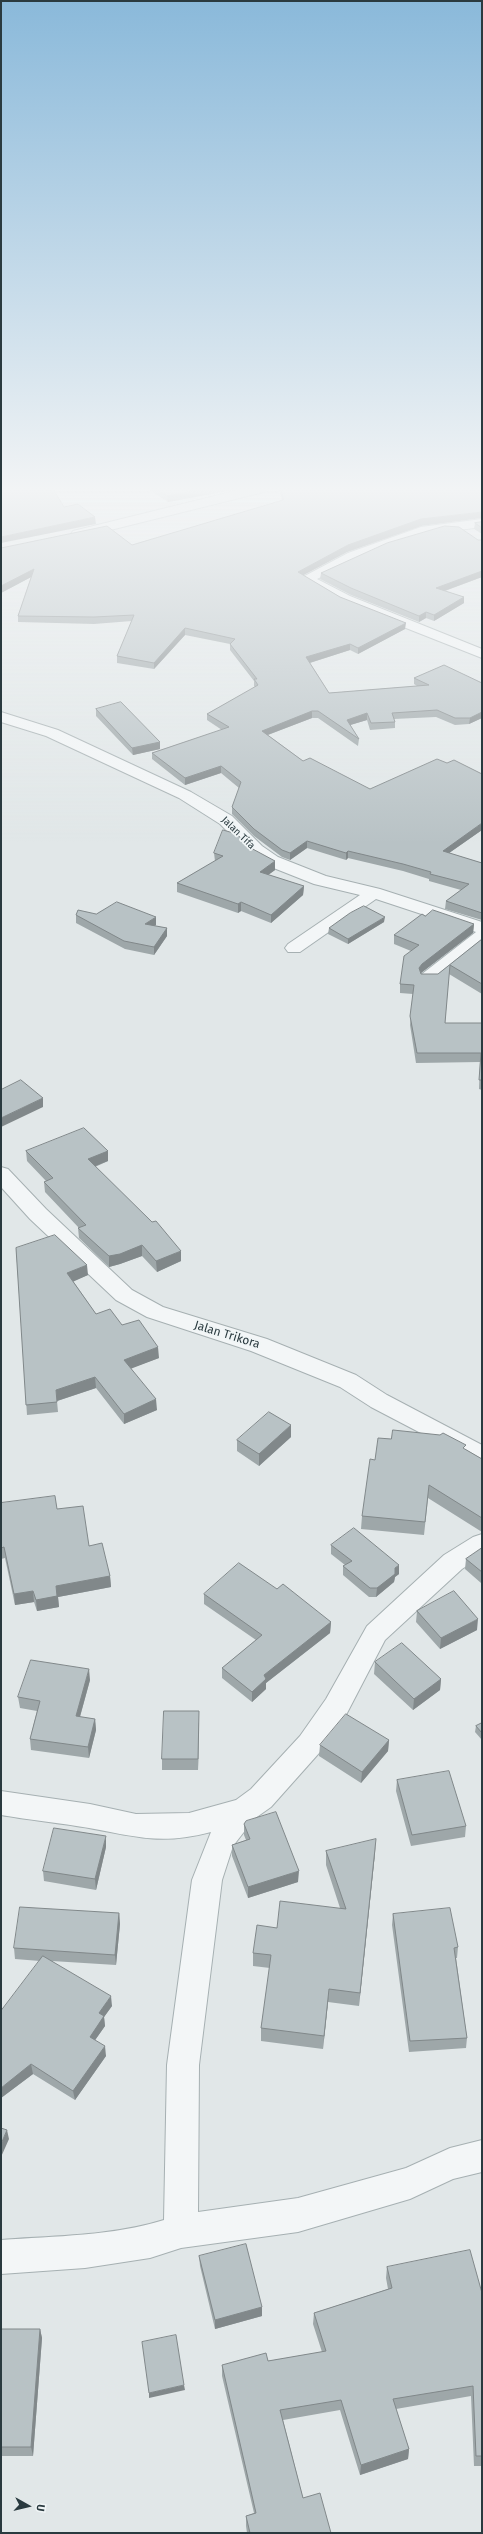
<!DOCTYPE html>
<style>
body{margin:0}
#map{position:relative;width:483px;height:2534px;overflow:hidden;background:#e1e7e8;font-family:"Fira Sans",sans-serif}
canvas{display:block}
.frame{position:absolute;inset:0;border:2px solid #2a3a3f;pointer-events:none}
.north{position:absolute;left:8px;top:2486px;width:40px;height:40px;-webkit-text-stroke:3px #f0f5f6;paint-order:stroke;rotate:98deg;font-size:11px;font-weight:700;line-height:16px;text-align:center;color:#2a3a3f}
.north::after{content:'';display:block;margin:auto;width:14px;height:18px;background:#2a3a3f;clip-path:polygon(50% 0,100% 100%,50% 72%,0 100%)}
</style>
<div id="map">
<canvas width="483" height="2534"></canvas>
<div class="frame"></div>
<div class="north">U</div>
</div>
<script>
const c = document.querySelector('canvas').getContext('2d');
c.lineJoin = 'round';
function strokePath(path, color, width, dash) { c.strokeStyle = color; c.lineWidth = width; c.lineCap = dash ? 'butt' : 'round'; c.setLineDash(dash || []); c.stroke(path); }
function paint(path, color) { c.fillStyle = color; c.fill(path, 'evenodd'); }
function write(font, color, halo, rows, align = 'center') {
  c.font = font + ' "Fira Sans",sans-serif'; c.lineWidth = 3.5; c.setLineDash([]); c.textBaseline = 'middle'; c.strokeStyle = halo; c.fillStyle = color; for (const [text, x, y, turn = 0] of rows) {
    c.save(); c.translate(x, y); c.rotate((+turn || 0) * Math.PI / 180); c.textAlign = isNaN(turn) ? turn : align; if (halo) c.strokeText(text, 0, 0); c.fillText(text, 0, 0); c.restore();
  }
}
const minor = new Path2D(`
 M243 489H265L264 492 78 538 71 534 73 531Z
 M482 519V527L428 534 358 559 317 579 350 596 482 649V658L340 602 299 579 348 553 421 527Z
 M1 712 58 730 191 792 232 816 262 846 278 857 326 876 380 889 482 922V945L436 982H422L420 978 422 974 476 932 376 899 300 952H288L285 948 288 944 360 895 314 884 266 865 250 854 220 824 179 798 46 736 1 722Z
 M1 1167 8 1169 46 1209 132 1290 163 1307 267 1339 356 1375 387 1395 482 1445V1465L371 1407 340 1387 251 1351 147 1317 116 1300 30 1219 1 1187Z
 M482 1534V1556L462 1569 385 1640 346 1715 320 1752 271 1807 254 1819 233 1846 222 1880 199 2065 198 2212 298 2198 406 2168 450 2148 482 2140V2172L453 2179 410 2199 298 2232 181 2248 150 2258 85 2268 1 2274V2240C55 2236 113 2236 164 2220L167 2065 192 1880 211 1832C161 1845 138 1837 89 1828 60 1823 30 1820 1 1815V1791L90 1804 136 1814 189 1813 236 1800 251 1789 300 1736 326 1699 367 1626 444 1555 473 1537Z`);
strokePath(minor, '#a6b0b2', 2);
paint(minor, '#f3f6f7');
paint(new Path2D(`
 M148 489H237L168 502Z
 M279 489H482L421 526 347 552 303 575 340 597 405 629 358 654 350 650 310 663 329 693 417 686 414 684V678L482 683V718L469 724 455 725 436 717 394 719 395 722V728L370 730 367 720 350 725 359 739 358 746 318 718H312L268 735 303 761 370 789 482 830 449 853 482 863V920L445 909 446 901 461 890 429 881V879L403 871 348 858 346 860 307 848 290 860 282 857 254 836 232 814V807L239 788 221 773 185 785 152 759V753L222 730 207 720V714L255 687 254 686V681L230 650V644L185 635 154 669 117 663V656L132 621 94 624 18 622V616L31 577 1 593V548L132 545 282 501Z
 M482 522V534L474 529 475 523Z
 M478 540H482V577L445 591 464 597V603L434 621 426 618 419 622 351 595 320 579 321 573Z
 M96 709 160 742V749L133 755 96 716Z
 M249 847 275 870 268 875 304 886 303 895 271 923 241 911 238 913 177 892V883L215 861 214 853Z
 M76 915 156 925 155 926 167 928V936L154 955 125 949 76 923Z
 M425 916 474 924 473 933 421 973V974H438L482 939V994L449 974 445 1023H482V1090L479 1089 480 1062 416 1063 410 1025 413 994 400 993V984L411 951 394 944V935Z
 M384 922 348 944 328 934 329 928Z
 M26 1151H108V1161L95 1167 181 1261 157 1272 142 1256 120 1264 109 1267 79 1238 78 1228H79L45 1192 44 1182 46 1181 27 1161Z
 M16 1248 88 1275 73 1281 96 1314 122 1325 159 1358 131 1368 157 1410 124 1424 96 1388 57 1401 58 1412 27 1415Z
 M291 1437 259 1466 237 1451V1440Z
 M465 1449 482 1459V1532L428 1498 424 1535 361 1529 362 1516 375 1460Z
 M1 1503 57 1509 89 1546 110 1576 111 1587 58 1597 59 1607 37 1611 34 1602 15 1605 5 1558 1 1559Z
 M331 1545 399 1574 395 1577 394 1582 376 1597H369L343 1575V1566L345 1565 331 1554Z
 M482 1548V1582L481 1583 465 1569 466 1559Z
 M277 1589 331 1622 330 1633 266 1683V1689L252 1702 222 1678V1668L256 1640 204 1604V1594Z
 M417 1611 477 1630 440 1649 416 1622Z
 M375 1662 441 1679 440 1690 413 1710 374 1674Z
 M90 1680 80 1717 95 1719 96 1730 89 1758 31 1750 30 1739 37 1711 20 1708 18 1697Z
 M199 1722 198 1770H162V1759Z
 M482 1723V1740L475 1732 476 1726Z
 M389 1740 388 1751 361 1783 319 1756 320 1745Z
 M397 1780 466 1826 465 1837 411 1846 396 1791Z
 M244 1824 298 1882 248 1898 232 1856V1845L246 1840 244 1835Z
 M106 1847 96 1890 44 1881 43 1871Z
 M326 1851 375 1853 359 2006 328 2002 323 2049 261 2041V2028L270 1968 253 1966V1953L277 1928 340 1908 326 1865Z
 M119 1913 120 1924 116 1965 52 1961 112 2006 104 2017 105 2026 95 2040 106 2056 75 2100 33 2074 1 2098 40 1961 15 1959 14 1948Z
 M393 1914 458 1947 457 1958H456L467 2038 466 2048 409 2052 392 1925Z
 M199 2256 262 2307V2316L215 2329 200 2266Z
 M387 2267 482 2293V2466H474L471 2396 396 2409 409 2449 408 2459 360 2475 340 2410 283 2420 303 2498 331 2533H247L246 2526V2516L254 2513 222 2376V2365L268 2361 322 2352 313 2324 314 2313 388 2289 386 2278Z
 M1 2329H40L42 2338 33 2456H1Z`), '#9ea7a9');
paint(new Path2D(`
 M205 489H237L168 502 167 496Z
 M482 512V518L421 526 347 552 298 578V572L348 545 421 519Z
 M95 517 96 524 1 543V537Z
 M34 569 35 575 1 593V586Z
 M482 571V577L436 594V588Z
 M464 597V603L434 621V615Z
 M426 612V618L419 622V616Z
 M406 623 405 629 358 654V648Z
 M185 628V635L154 669V663Z
 M350 644V650L306 664V657Z
 M312 711V718L262 737V731Z
 M482 712V718L469 724 470 718Z
 M367 713V720L347 726V720Z
 M160 742V749L133 755 132 748Z
 M221 766V773L185 785V778Z
 M482 823V830L442 858 443 851Z
 M307 841V848L290 860V853Z
 M348 851V858L346 860V853Z
 M275 861V870L260 881V872Z
 M304 886 303 895 271 923V915Z
 M241 902V911L238 913V904Z
 M156 917V925L145 931V924Z
 M385 917 384 922 348 944V939Z
 M474 924 473 933 421 973 419 968 422 964Z
 M167 928V936L154 955V947Z
 M43 1098V1107L1 1127V1118Z
 M108 1151V1161L88 1169V1159Z
 M142 1245V1256L120 1264 109 1267V1256Z
 M181 1251V1261L157 1272 156 1261Z
 M87 1265 88 1275 68 1284 67 1273Z
 M158 1347 159 1358 125 1371 124 1360Z
 M95 1377 96 1388 57 1401 56 1390Z
 M156 1399 157 1410 124 1424V1414Z
 M291 1425V1437L259 1466V1454Z
 M399 1565V1574L395 1577 394 1582 376 1597 377 1588 395 1568Z
 M110 1576 111 1587 58 1597 59 1607 37 1611 36 1600 56 1586Z
 M33 1591 34 1602 15 1605 14 1594Z
 M478 1619 477 1630 440 1649 441 1638Z
 M331 1622 330 1633 266 1683V1689L252 1702V1692L264 1675Z
 M89 1669 90 1680 77 1727 76 1716Z
 M441 1679 440 1690 413 1710 414 1699Z
 M199 1711V1722L198 1770V1759Z
 M95 1719 96 1730 89 1758 88 1747Z
 M389 1740 388 1751 361 1783 362 1772Z
 M106 1836V1847L96 1890 95 1879Z
 M376 1839 375 1853 359 2006 360 1993Z
 M299 1871 298 1882 248 1898V1887Z
 M119 1913 120 1924 116 1965 115 1955Z
 M329 1989 328 2002 323 2049 324 2036Z
 M111 1996 112 2006 104 2017 105 2026 91 2046 90 2037 99 2013Z
 M105 2046 106 2056 75 2100 73 2091Z
 M31 2064 33 2074 1 2098V2088Z
 M7 2130 9 2139 1 2157V2144Z
 M262 2307V2316L215 2329V2320Z
 M40 2329 42 2338 33 2456 31 2447Z
 M184 2385 185 2390 149 2398V2393Z
 M409 2449 408 2459 360 2475 361 2465Z`), '#81888a');
const building = new Path2D(`
 M1 489H53L64 507 78 504 95 517 1 537Z
 M157 489H205L167 496Z
 M281 489H482V512L421 519 348 545 298 572 340 597 406 623 358 648 350 644 306 657 329 693 429 685 414 678 444 665 482 683V712L470 718H455L437 710 392 713 395 722 371 723 367 713 347 720 359 739 318 711H312L262 731 303 761 310 758 370 789 437 759 447 763 454 760 482 774V823L443 851 482 863V913L446 901 469 884 430 874 431 872 403 864 348 851 346 853 307 841 290 853 282 850 254 829 232 807 241 782 221 766 185 778 152 753 229 727 207 714 258 685 254 679H257L230 644 235 639 185 628 154 663 117 656 134 615 94 617 18 616 34 569 1 586V548L107 526 132 545 283 500Z
 M482 522V528L475 523Z
 M445 526 459 527 478 540H482V571L436 588 464 597 434 615 426 612 419 616 351 588 321 573 387 543Z
 M121 702 160 742 132 748 96 709Z
 M223 830 237 834 249 847 275 861 260 872 304 886 271 915 241 902 238 904 177 883 223 856 214 853Z
 M117 902 156 917 145 924 167 928 154 947 124 941 76 915 78 910 96 914Z
 M364 906 385 917 348 939 329 928 350 913Z
 M433 910 474 924 422 964 419 968 421 974H438L482 939V984L450 965 445 1023H482V1080H479L481 1053H417L410 1016 414 985 400 984 404 956 419 945 394 935 422 914 425 916Z
 M21 1080 43 1098 1 1118V1090Z
 M84 1128 108 1151 88 1159 152 1222 156 1221 181 1251 156 1261 142 1245 120 1254 109 1256 78 1228 86 1225 44 1182 53 1178 26 1151Z
 M55 1235 87 1265 67 1273 96 1314 110 1309 122 1325 139 1320 158 1347 124 1360 156 1399 124 1414 95 1377 56 1390 57 1402 26 1405 16 1248Z
 M269 1412 291 1425 259 1454 237 1440Z
 M393 1430 440 1435 443 1433 466 1445 463 1448 482 1459V1518L429 1485 425 1522 362 1516 370 1459 375 1460 378 1438 391 1439Z
 M55 1496 57 1509 83 1506 89 1546 102 1543 110 1576 56 1586 57 1596 36 1600 33 1591 14 1594 4 1547 1 1548V1503Z
 M354 1528 399 1565 395 1568V1574L377 1588H370L343 1566 352 1561 331 1545Z
 M482 1548V1572L466 1559Z
 M239 1563 277 1589 283 1584 331 1622 264 1675 266 1679 252 1692 222 1668 262 1635 204 1594Z
 M454 1591 478 1619 441 1638 417 1611Z
 M402 1643 441 1679 414 1699 375 1662Z
 M31 1660 89 1669 76 1716 95 1719 88 1747 30 1739 40 1701 18 1697Z
 M164 1711H199L198 1759H162Z
 M346 1714 389 1740 362 1772 320 1745Z
 M482 1723V1733L476 1726Z
 M449 1771 466 1826 412 1835 397 1780Z
 M276 1812 299 1871 248 1887 232 1845 250 1839 244 1824 246 1821Z
 M54 1828 106 1836 95 1879 43 1871Z
 M376 1839 360 1993 329 1989 324 2036 261 2028 271 1955 253 1953 257 1925 277 1928 280 1901 346 1909 326 1851Z
 M20 1907 119 1913 115 1955 14 1948Z
 M450 1908 458 1947 454 1948 467 2038 410 2041 393 1914Z
 M43 1956 111 1996 99 2013 104 2016 90 2037 105 2046 73 2091 31 2064 1 2088V2011Z
 M1 2128 7 2130 1 2144Z
 M246 2244 262 2307 215 2320 199 2256Z
 M470 2250 482 2293V2456H476L473 2386 393 2399 409 2449 361 2465 341 2400 280 2410 303 2498 320 2493 331 2533H250L246 2516 256 2513 222 2365 266 2353 268 2361 326 2351 314 2313 392 2288 387 2267Z
 M1 2329H40L31 2447H1Z
 M176 2335 184 2385 149 2393 142 2342Z`);
paint(building, '#b8c2c5');
strokePath(building, '#81888a', 1);
const sky = c.createLinearGradient(0, 0, 0, 844);
sky.addColorStop(0, '#8ab9da');
sky.addColorStop(0.58, '#f2f4f5');
sky.addColorStop(1, '#f2f4f500');
c.fillStyle = sky;
c.fillRect(0, 0, 483, 844);
write('10px', '#2a3a3f', '#f0f5f6', [
 ["Jalan Tifa",238,833,44]
]);
write('12px', '#2a3a3f', '#f0f5f6', [
 ["Jalan Trikora",227,1335,17]
]);
</script>
